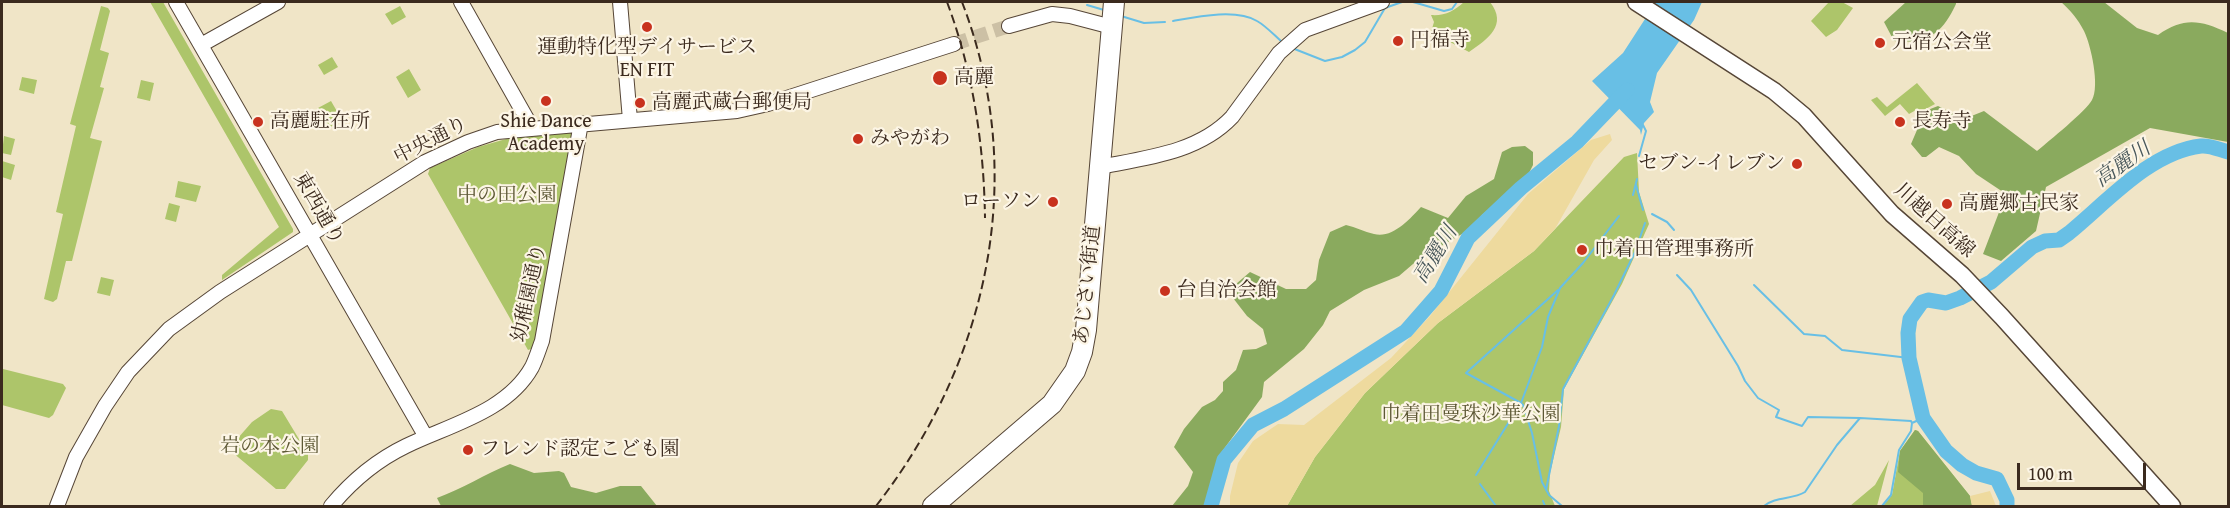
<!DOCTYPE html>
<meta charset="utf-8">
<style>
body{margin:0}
#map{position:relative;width:2230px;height:508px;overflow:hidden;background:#f0e5c7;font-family:"Gentium Book Plus",serif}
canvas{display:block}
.frame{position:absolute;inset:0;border:3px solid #3b2a1e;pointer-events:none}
.scale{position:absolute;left:2017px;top:463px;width:129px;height:27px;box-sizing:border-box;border:3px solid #3b2a1e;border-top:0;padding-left:8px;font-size:18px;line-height:21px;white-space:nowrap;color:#3b2a1e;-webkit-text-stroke:4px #fcf5e5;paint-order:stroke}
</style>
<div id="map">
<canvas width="2230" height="508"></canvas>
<div class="frame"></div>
<div class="scale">100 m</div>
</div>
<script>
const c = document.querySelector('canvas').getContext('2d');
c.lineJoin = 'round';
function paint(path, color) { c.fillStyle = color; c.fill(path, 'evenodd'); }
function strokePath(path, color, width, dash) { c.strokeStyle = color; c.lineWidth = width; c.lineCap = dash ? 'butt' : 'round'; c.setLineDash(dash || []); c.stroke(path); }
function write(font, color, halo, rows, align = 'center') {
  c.font = font + ' "Gentium Book Plus","Noto Serif JP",serif'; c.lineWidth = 4.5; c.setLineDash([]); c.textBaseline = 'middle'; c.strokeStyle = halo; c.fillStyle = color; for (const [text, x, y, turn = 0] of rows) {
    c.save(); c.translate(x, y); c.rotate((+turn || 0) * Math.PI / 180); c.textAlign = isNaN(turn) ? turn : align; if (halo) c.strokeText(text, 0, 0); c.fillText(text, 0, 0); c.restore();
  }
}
paint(new Path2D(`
 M150 2H163L293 229V232L222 280V275L279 227Z
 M1464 2H1490C1508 25 1488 39 1469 52L1431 32 1434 22 1431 15C1445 16 1454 11 1464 2Z
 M1829 2H1842L1853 8 1837 30 1826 37 1811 21Z
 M101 6 108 8 110 11 100 50 109 53 100 87 104 88 90 138 102 141 72 261H66L57 299 53 302 44 299 63 214 56 212 76 126 70 124Z
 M400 6 406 17 392 25 385 14Z
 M332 57 338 67 324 75 318 65Z
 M409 69 421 90 408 98 396 77Z
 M22 77 37 80 34 94 19 90Z
 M141 80 154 83 150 101 137 98Z
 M1917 83 1935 104 1922 111 1916 110 1909 114 1900 104 1885 116 1871 100 1877 97 1887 107Z
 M331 101 342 120 329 128 318 108Z
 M571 132 574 135 534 348 528 350 428 174 430 168 478 147 513 137Z
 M4 136 15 139 11 155 2 153Z
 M1637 153 1639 192 1649 224 1622 284 1564 389 1561 427 1550 473 1549 491 1555 506H1287L1315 457 1365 393 1438 323 1534 251 1624 157Z
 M2 161 15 165 11 180 2 177Z
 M178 181 201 186 196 202 175 197Z
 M169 203 180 206 176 222 165 219Z
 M101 277 114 280 110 296 97 293Z
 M3 369 63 384 66 388 53 415 49 418 2 405Z
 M271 409 282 411 308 454V460L285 489H276L232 452 231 446 252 422Z
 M1915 430 1918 431 1970 496 1972 506H1883L1892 495 1900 451Z
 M1889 460 1877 506H1850L1875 485Z`), '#adc56a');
paint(new Path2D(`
 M1906 2H1956V4C1942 34 1928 44 1894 41L1884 22Z
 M2061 2H2104L2137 28 2158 35C2184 17 2200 20 2228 33V142L2150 128 2046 187 2036 231 2001 261 1983 254 2006 194 1976 174 1959 156 1939 147 1926 157H1922L1911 144 1917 130 1916 120 1925 111 1938 106 1964 119 1984 111 2037 151C2049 141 2086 111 2092 100 2100 86 2091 45 2084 31 2078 19 2070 10 2061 2Z
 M1525 146 1533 152V165L1525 181 1516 186 1482 215 1476 226 1420 258 1399 276 1364 290 1330 311 1323 325 1304 349 1264 382 1262 397 1221 453 1207 506H1172L1188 486 1193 472 1174 447 1184 429 1202 407 1215 400 1223 391V382L1236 370 1243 350 1256 349 1267 344 1263 329 1247 316 1233 298 1236 284 1250 272 1286 289H1306L1316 280 1319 260 1330 232 1346 225C1356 227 1364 232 1374 234 1392 239 1410 219 1421 207L1448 218 1466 196 1494 179 1502 152 1512 147Z
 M1915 430 1918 431 1970 496 1972 506H1923V493L1898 472 1900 451Z
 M510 464 534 473 559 471 564 473 571 487 596 493 620 486H641L657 506H441L437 498C462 489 485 474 510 464Z`), '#8aaa5e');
paint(new Path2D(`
 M1610 134 1612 140 1594 160 1555 229 1534 251 1438 323 1365 393 1315 457 1287 506H1230V496L1238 463 1253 441 1278 424 1304 425 1391 358 1430 316 1528 194 1591 140Z
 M1990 491 1996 506H1972L1970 496Z`), '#eeda9e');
paint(new Path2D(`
 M1656 2H1702L1694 20 1657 73 1650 102 1654 112 1644 123 1641 135 1640 130 1592 81 1623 53Z`), '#68bfe5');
strokePath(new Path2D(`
 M1413 2 1444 11 1452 9 1457 2
 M1087 5 1104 10
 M1121 16 1144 23 1165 22
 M1173 21C1195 17 1236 8 1257 21 1266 26 1274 35 1282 42
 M1292 48 1325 61 1342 57 1355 50 1365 42 1385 8 1402 2
 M1639 156 1646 131 1643 125
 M1636 185 1643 210
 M1633 195 1637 179
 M1652 214 1667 222 1674 230
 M1677 275 1691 290 1738 366 1745 381 1758 398 1779 410 1776 417 1802 426 1808 417 1860 418
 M1754 285 1804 334 1825 336 1842 350 1909 358
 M1521 403 1466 373 1558 290
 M1476 475 1517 409
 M1480 484 1496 506
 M1546 490 1559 426 1563 389 1614 295 1635 252 1645 223
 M1543 501 1545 506
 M1562 506 1549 495 1542 482 1532 433 1523 405 1521 403 1542 347 1548 317 1560 288 1583 263 1619 216
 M1764 506C1776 496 1792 500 1805 492L1837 445 1860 418 1911 421 1912 423
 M1882 506 1891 495 1899 450 1911 431 1912 423 1923 418`), '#68bfe5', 2);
strokePath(new Path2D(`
 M1211 506 1224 460 1253 425 1284 409 1406 331 1441 291 1468 238 1521 188 1577 142 1627 90
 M2007 506V500L1997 479 1976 473 1962 465 1946 451 1923 418 1909 358 1908 333 1910 319 1922 302 1928 300 1946 303 1960 298 1991 282 2032 247 2045 241 2059 240 2069 233C2107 202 2150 152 2201 146 2210 145 2220 150 2228 152`), '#68bfe5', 15);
strokePath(new Path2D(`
 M954 44 1009 26`), '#ccc0a5', 14, [14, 7]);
const minor = new Path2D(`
 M176 2 426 437
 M461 2 532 128
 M620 2 630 120
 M1009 26 1052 14 1070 16 1112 27
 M201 45 278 2
 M1099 167C1145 158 1198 153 1232 117L1279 53 1305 30 1382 2
 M57 506 76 457 105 406 128 372 169 329 220 292 425 162 468 142 497 132 737 111 768 104 954 44
 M331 506C351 482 377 460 406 446 449 425 507 412 532 367 536 359 539 349 542 341L581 123`);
const major = new Path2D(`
 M1636 2 1774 91 1804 116 1892 214 1962 275 2002 317 2172 506`);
const highway = new Path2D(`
 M933 506 1052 404 1075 371 1082 352 1086 330 1114 2`);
strokePath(minor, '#564637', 16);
strokePath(major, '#564637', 19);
strokePath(highway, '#564637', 22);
strokePath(minor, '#fff', 14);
strokePath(major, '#fff', 16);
strokePath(highway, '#fff', 20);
strokePath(new Path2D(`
 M947 2C973 71 984 145 985 218
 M876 506C989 361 1029 176 962 2`), '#3b2a1e', 2, [9, 4.5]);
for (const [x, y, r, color] of [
 [647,27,6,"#c8321e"],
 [1398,41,6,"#c8321e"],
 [1880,43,6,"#c8321e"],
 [940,78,8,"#c8321e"],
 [546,101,6,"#c8321e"],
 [640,103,6,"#c8321e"],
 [258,122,6,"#c8321e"],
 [1900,122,6,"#c8321e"],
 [858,139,6,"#c8321e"],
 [1797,164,6,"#c8321e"],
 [1053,202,6,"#c8321e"],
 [1947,204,6,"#c8321e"],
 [1582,250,6,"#c8321e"],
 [1165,291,6,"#c8321e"],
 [468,450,6,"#c8321e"]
]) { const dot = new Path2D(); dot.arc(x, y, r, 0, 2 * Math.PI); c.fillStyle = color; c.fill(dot); strokePath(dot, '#fcf5e5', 2); }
write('20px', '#3b2a1e', '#fcf5e5', [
 ["円福寺",1410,41],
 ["元宿公会堂",1892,43],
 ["運動特化型デイサービス",647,48,"center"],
 ["EN FIT",647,71,"center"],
 ["高麗",954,78],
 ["高麗武蔵台郵便局",652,103],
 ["高麗駐在所",270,122],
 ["Shie Dance",546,122,"center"],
 ["Academy",546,145,"center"],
 ["長寿寺",1912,122],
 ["みやがわ",870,139],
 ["セブン-イレブン",1785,164,"right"],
 ["ローソン",1041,202,"right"],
 ["高麗郷古民家",1959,204],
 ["巾着田管理事務所",1594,250],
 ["台自治会館",1177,291],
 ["フレンド認定こども園",480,450]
], 'left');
write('20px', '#3b2a1e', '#fcf5e5', [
 ["中央通り",431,141,-27],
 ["東西通り",318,209,60],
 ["川越日高線",1934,221,42],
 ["あじさい街道",1088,285,-84],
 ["幼稚園通り",530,293,-78]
]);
write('20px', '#5d5835', '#fcf5e5', [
 ["中の田公園",507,196],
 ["巾着田曼珠沙華公園",1471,415],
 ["岩の本公園",270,447]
]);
write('italic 21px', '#48575a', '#fcf5e5', [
 ["高麗川",2123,165,-35],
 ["高麗川",1436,255,-58]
]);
</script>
